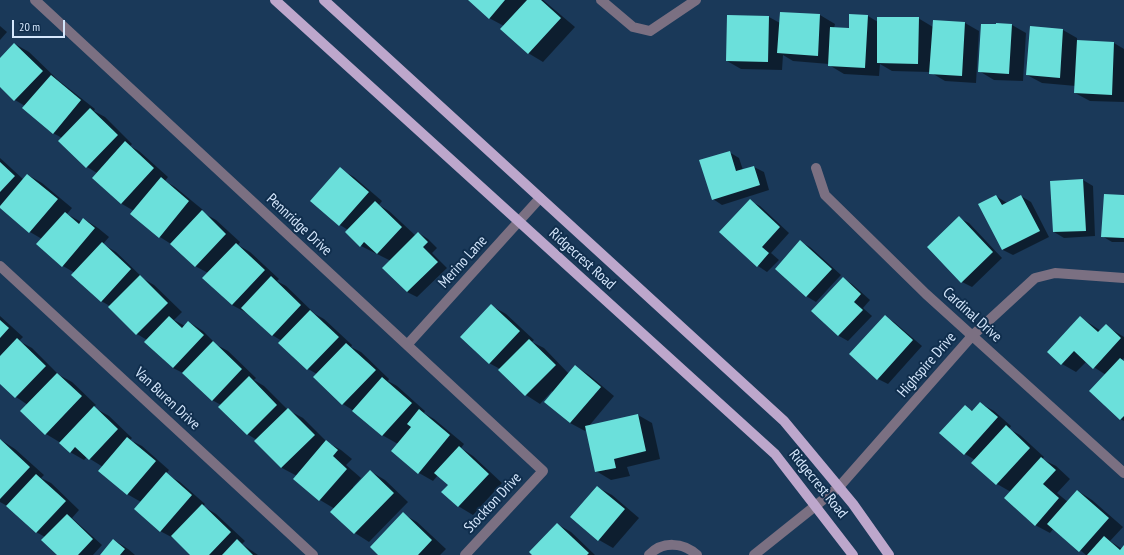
<!DOCTYPE html>
<style>
body{margin:0}
#map{position:relative;width:1124px;height:555px;overflow:hidden;background:#1a3959;font-family:"PT Sans Narrow",sans-serif}
canvas{display:block}
.scale{position:absolute;left:12px;top:20px;width:53px;height:18px;box-sizing:border-box;border:2px solid #d5e7fc;border-top:0;padding-left:5px;font-size:12px;line-height:14px;white-space:nowrap;color:#d5e7fc;-webkit-text-stroke:3px #102e4d;paint-order:stroke}
</style>
<div id="map">
<canvas width="1124" height="555"></canvas>
<div class="scale">20 m</div>
</div>
<script>
const c = document.querySelector('canvas').getContext('2d');
c.lineJoin = 'round';
function paint(path, color) { c.fillStyle = color; c.fill(path, 'evenodd'); }
function strokePath(path, color, width, dash) { c.strokeStyle = color; c.lineWidth = width; c.lineCap = dash ? 'butt' : 'round'; c.setLineDash(dash || []); c.stroke(path); }
function write(font, color, halo, rows, align = 'center') {
  c.font = font + ' "PT Sans Narrow",sans-serif'; c.lineWidth = 4; c.setLineDash([]); c.textBaseline = 'middle'; c.strokeStyle = halo; c.fillStyle = color; for (const [text, x, y, turn = 0] of rows) {
    c.save(); c.translate(x, y); c.rotate((+turn || 0) * Math.PI / 180); c.textAlign = isNaN(turn) ? turn : align; if (halo) c.strokeText(text, 0, 0); c.fillText(text, 0, 0); c.restore();
  }
}
paint(new Path2D(`
 M469 0H543L575 27 543 62 528 53 504 26 489 18Z
 M781 13 820 15 835 24 834 28 849 29 868 16 878 22 918 18 933 27 965 23 979 31 976 83 945 81 930 72 892 71 880 64 879 76 844 74 829 65V64L793 61 783 55 782 70 741 69 727 61 728 16 769 17 780 23Z
 M997 25H1012L1026 33 1023 81 994 80 979 71Z
 M0 26 7 32 0 40Z
 M1031 28 1063 30 1077 38V41L1114 43 1124 49V102L1090 101 1075 93 1076 86 1042 83 1027 75Z
 M15 44 29 52 58 80 95 109 94 111 105 117 132 144 130 146 139 151 168 177 165 181 175 187 203 210 202 212 216 220 240 242 238 245 250 252 279 279 277 281 286 286 315 314 324 319 352 345 351 347 361 352 389 379 388 381 397 386 425 411 424 413 434 419 464 444 461 448 473 456 502 483 473 515 458 506 449 485 438 475 433 481 419 473 398 444 382 435 354 411 343 404 317 374 308 369 282 341 272 335 247 313 232 305 208 273 195 266 171 244 160 237 134 211 122 204 93 178 97 173 87 167 62 138 53 133 25 106 15 100 0 86V59Z
 M729 152 739 158 743 170 754 167 764 172 769 190 722 205 713 199Z
 M0 158 24 180 28 175 42 183 72 208 67 214 81 222 84 219 98 228 109 237 103 244 116 252 144 279 154 285 182 312 174 320 185 326 189 322 203 331 217 345 228 351 256 378 254 380 264 386 288 410 303 418 327 442 341 450 352 459 346 465 361 478 353 487 354 489 370 471 385 480 408 502 369 542 355 533 332 512 335 509 320 500 295 479 297 476 282 468 256 441 257 440 247 434 221 405 212 400 185 374 173 368 147 340 137 334 110 306 101 301 75 273 63 266 42 239 30 232 0 207Z
 M340 169 354 177 382 201 379 205 389 211 416 236 419 233 428 239 437 248 432 253 447 268 417 297 407 292 391 261 361 246 348 230 340 225 312 201Z
 M1083 180 1093 186 1095 236 1064 238 1054 232 1051 182Z
 M996 196 1007 203 1021 196 1031 202 1049 237 1013 255 1003 250 979 204Z
 M1124 196V242H1112L1102 236Z
 M750 201 760 206 789 233 771 253 779 260 767 272 758 266Z
 M959 218 969 223 1002 258 972 287 962 282Z
 M801 242 810 247 841 275 816 302 806 296Z
 M843 278 852 284 870 300 863 308 872 316 848 341 839 336 812 311Z
 M492 306 506 314 534 340 532 342 544 348 569 374 575 366 589 375 614 396 589 426 638 415 652 423 660 459 627 467 630 476 611 480 596 471 586 429 585 431 570 423 545 402 553 392 552 391 540 404 526 395 500 369 489 363Z
 M0 316 23 337 19 341 32 348 59 375 72 382 96 405 93 407 109 416 132 438 130 440 142 446 169 470 166 474 180 482 205 504 203 506 216 514 245 541 242 544 258 555H192L175 539 160 531 141 502 127 494 103 467 87 457 84 460 70 452 61 443 46 434 28 405 16 397 0 382Z
 M885 316 894 322 922 346 888 384 878 379Z
 M1080 317 1101 331 1106 326 1124 337V358L1122 360 1124 361V421L1120 419 1106 375 1086 362 1076 372 1062 364 1048 352Z
 M980 403 994 411 1011 426 1009 429 1020 435 1044 457 1042 459 1056 466 1070 479 1057 493 1068 502 1078 491 1092 500 1123 527 1110 541 1122 549 1124 547V555H1086L1054 528 1050 533 1035 525 1011 492 997 484 975 460 965 454V406L973 411Z
 M1 440 15 449 44 475 41 478 51 483 79 510 72 518 102 545 93 555H58L45 537 36 532 9 507 0 502Z
 M597 487 612 495 639 518 613 548 599 540Z
 M403 514 417 522 446 549 440 555H379Z
 M557 524 571 532 595 555H534Z
 M114 540 128 549 135 555H101Z`), '#0007');
paint(new Path2D(`
 M468 0H505L489 19Z
 M527 0H541L561 18 528 54 500 29Z
 M780 12 820 14 818 56 777 53Z
 M849 14 868 15 865 68 828 66 830 27 849 28Z
 M727 15 769 16 768 62 726 61Z
 M877 17H919L918 64 877 63Z
 M933 20 965 22 962 76 929 74Z
 M996 23 1012 24 1009 74 978 72 981 24H996Z
 M1030 26 1063 29 1060 78 1026 75Z
 M1077 40 1114 42 1112 95 1074 93Z
 M14 43 43 71 14 101 0 87V58Z
 M51 75 81 100 53 134 22 108Z
 M90 108 118 135 86 168 58 141Z
 M125 141 154 168 121 204 92 178Z
 M730 151 736 171 754 166 760 185 712 200 699 160Z
 M0 162 15 176 0 192Z
 M340 167 369 192 339 226 310 201Z
 M27 174 58 199 29 233 0 208V206Z
 M161 177 189 201 159 238 130 214Z
 M1083 179 1086 231 1053 232 1050 181Z
 M1104 194 1124 195V238L1101 237Z
 M996 195 1002 205 1021 195 1040 231 1002 250 978 204Z
 M750 199 780 227 762 247 769 253 757 267 719 232Z
 M375 201 402 227 377 254 364 242 360 247 345 232Z
 M202 210 226 234 195 267 170 244Z
 M65 212 79 224 83 218 95 228 62 267 36 244Z
 M959 216 993 252 961 283 927 247Z
 M418 232 428 242 423 247 438 262 407 292 382 268Z
 M800 240 832 269 806 297 775 269Z
 M102 242 131 269 101 302 71 275Z
 M236 243 265 270 232 305 202 278Z
 M140 275 168 303 136 335 108 307Z
 M271 276 301 305 272 336 241 308Z
 M843 277 861 294 854 302 863 310 838 336 811 311Z
 M491 304 520 331 489 364 460 337Z
 M310 310 339 337 307 370 278 343Z
 M885 315 913 340 877 380 849 354Z
 M169 316 182 328 188 321 204 335 173 368 144 342Z
 M1080 316 1098 332 1106 324 1121 338 1093 369 1074 351 1061 365 1047 352Z
 M0 320 9 328 0 338Z
 M17 338 46 366 15 398 0 384V356Z
 M529 339 556 365 525 396 498 370Z
 M213 341 242 369 212 401 182 373Z
 M346 343 376 370 342 405 313 377Z
 M1120 358 1124 361V416L1120 420 1089 391Z
 M575 365 601 387 570 423 544 402Z
 M57 373 82 396 45 435 20 411Z
 M249 376 277 405 247 435 218 407Z
 M382 377 412 403 382 436 352 411Z
 M980 402 998 417 964 455 939 433 965 405 972 411Z
 M94 406 118 429 89 460 75 447 70 453 59 443Z
 M288 408 315 435 281 468 254 441Z
 M419 409 450 435 418 474 391 451 411 427 407 424Z
 M638 414 646 451 614 459 616 468 595 472 585 426Z
 M1006 425 1030 448 996 485 971 463Z
 M127 437 156 461 127 495 98 471Z
 M0 439 30 467 0 499Z
 M326 440 338 450 333 456 347 469 319 501 293 479Z
 M459 446 489 474 458 507 441 492 448 485 434 473Z
 M1041 457 1056 470 1043 484 1059 498 1035 526 1004 498Z
 M370 470 394 493 354 534 330 512Z
 M166 472 192 495 160 532 134 509Z
 M36 474 66 501 36 533 6 506Z
 M597 486 625 509 598 541 570 517Z
 M1077 490 1109 518 1079 552 1047 524Z
 M202 504 231 532 209 555H190L171 536Z
 M403 512 432 540 418 555H378L370 547Z
 M67 514 93 539 78 555H57L41 540Z
 M557 523 589 553 587 555H532L529 552Z
 M1104 536 1120 550 1124 545V555H1087Z
 M113 539 125 549 120 555H100Z
 M237 539 253 555H222Z`), '#6be0db');
strokePath(new Path2D(`
 M35 0 543 471 465 555
 M601 0 633 27 650 31 696 0
 M816 168 825 195 926 294 1124 473
 M0 266 313 555
 M407 345 540 198
 M649 555C662 541 683 542 697 555
 M754 555 839 487 972 336 1035 278 1055 273 1124 278`), '#7b7082', 10);
strokePath(new Path2D(`
 M275 0 775 454 853 555
 M324 0 784 421 853 504 889 555`), '#bda7cc', 10);
write('15px', '#d5e7fc', '#102e4d', [
 ["Pennridge Drive",299,225,43],
 ["Ridgecrest Road",582,259,42],
 ["Merino Lane",463,262,-48],
 ["Cardinal Drive",972,315,42],
 ["Highspire Drive",927,365,-49],
 ["Van Buren Drive",167,399,43],
 ["Ridgecrest Road",818,484,51],
 ["Stockton Drive",493,503,-47]
]);
</script>
